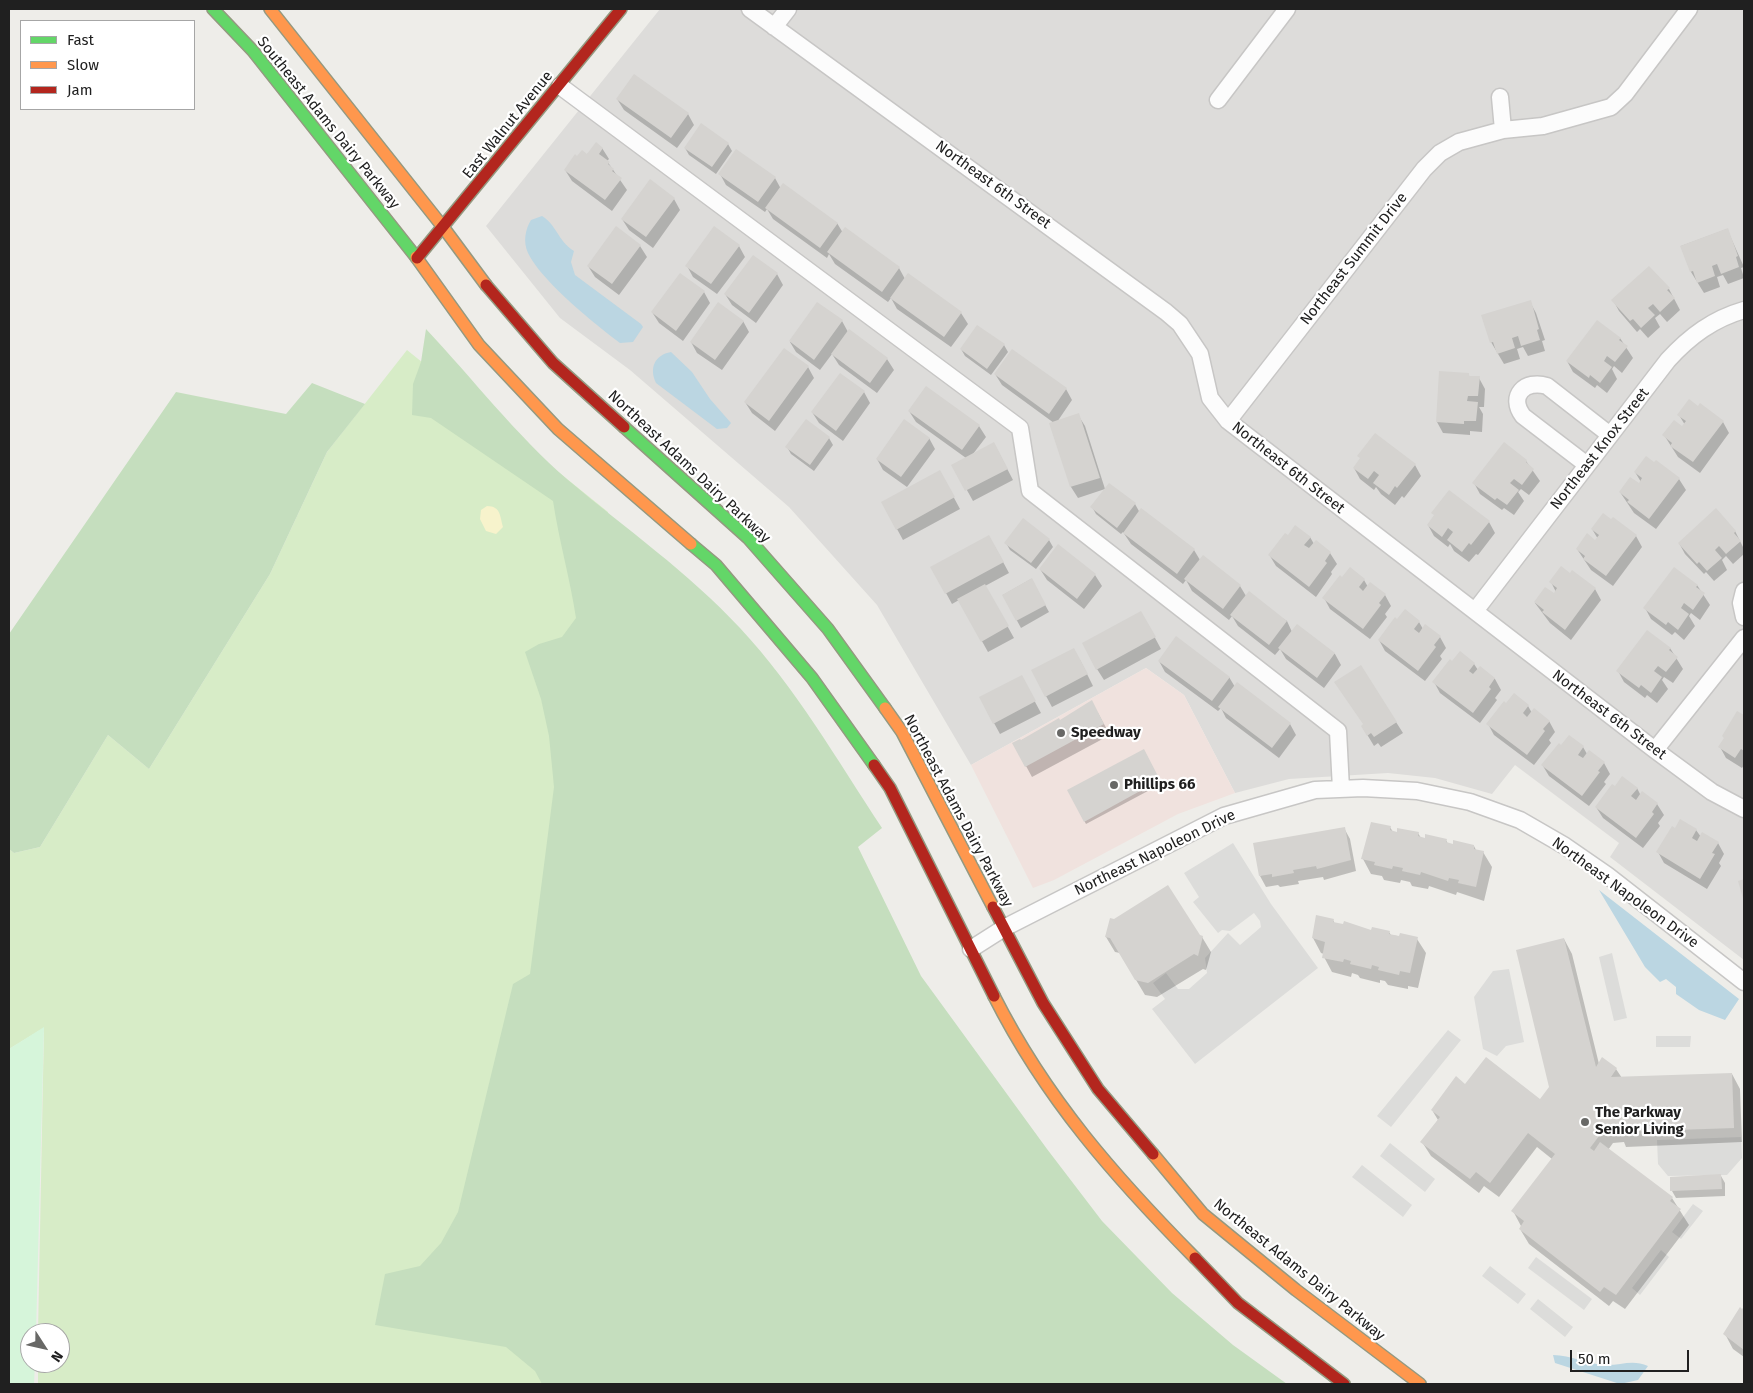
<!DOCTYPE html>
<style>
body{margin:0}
#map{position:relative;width:1753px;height:1393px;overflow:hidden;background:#eeede9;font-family:"Fira Sans",sans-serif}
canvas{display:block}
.frame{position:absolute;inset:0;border:10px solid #202020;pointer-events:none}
.legend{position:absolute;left:20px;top:20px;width:175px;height:90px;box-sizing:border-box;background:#fff;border:1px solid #a6a6a6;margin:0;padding:6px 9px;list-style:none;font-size:15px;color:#202020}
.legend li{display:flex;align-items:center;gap:10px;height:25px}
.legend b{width:25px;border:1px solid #a6a6a6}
.north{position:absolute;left:20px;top:1323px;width:50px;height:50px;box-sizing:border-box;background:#fff;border:1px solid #a6a6a6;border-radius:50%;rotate:125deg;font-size:14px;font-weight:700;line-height:20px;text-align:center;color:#202020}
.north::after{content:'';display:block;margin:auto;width:18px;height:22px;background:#686866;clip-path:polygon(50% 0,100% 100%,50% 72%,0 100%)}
.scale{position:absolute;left:1570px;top:1350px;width:119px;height:22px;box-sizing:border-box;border:2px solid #202020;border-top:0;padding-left:6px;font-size:15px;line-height:18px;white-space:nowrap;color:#202020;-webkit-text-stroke:4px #fff;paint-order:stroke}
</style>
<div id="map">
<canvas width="1753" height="1393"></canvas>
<div class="frame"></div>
<ul class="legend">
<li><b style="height:6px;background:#63d668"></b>Fast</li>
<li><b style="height:6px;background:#ff974d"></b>Slow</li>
<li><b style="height:6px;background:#b3261e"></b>Jam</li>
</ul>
<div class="north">N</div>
<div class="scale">50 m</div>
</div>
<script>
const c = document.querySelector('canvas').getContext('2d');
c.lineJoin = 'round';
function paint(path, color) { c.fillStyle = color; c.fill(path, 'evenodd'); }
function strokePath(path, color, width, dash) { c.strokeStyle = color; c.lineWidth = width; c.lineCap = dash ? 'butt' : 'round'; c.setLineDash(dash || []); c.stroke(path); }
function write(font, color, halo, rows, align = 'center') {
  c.font = font + ' "Fira Sans",sans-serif'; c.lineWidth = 4.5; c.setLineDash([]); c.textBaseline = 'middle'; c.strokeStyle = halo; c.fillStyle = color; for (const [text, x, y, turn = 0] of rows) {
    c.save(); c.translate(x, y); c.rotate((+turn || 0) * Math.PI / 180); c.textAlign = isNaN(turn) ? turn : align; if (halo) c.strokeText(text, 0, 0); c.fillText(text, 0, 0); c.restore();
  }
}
paint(new Path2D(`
 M660 9H1744V960L1610 857 1619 843 1515 765 1492 794 1435 778 1388 773 1289 779 1235 793 1184 695 1146 668 971 765 877 605 789 507 630 370 560 318 486 226Z`), '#dddcda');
paint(new Path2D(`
 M1146 668 1184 695 1235 793 1178 814 1054 880 1033 888 971 765Z`), '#f0e2de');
paint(new Path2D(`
 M1233 843 1271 904 1318 968 1195 1064 1152 1009 1165 999 1153 983 1166 973 1178 989H1189L1207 973 1205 958 1228 933 1240 945 1261 927 1260 921 1254 913 1230 931 1222 930 1218 933 1193 902 1199 897 1184 873Z
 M1612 953 1627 1018 1614 1021 1599 957Z
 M1509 969 1524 1042 1506 1046 1497 1056 1483 1049 1474 997 1493 971Z
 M1448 1030 1461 1040 1391 1127 1377 1116Z
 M1656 1036H1691L1690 1047H1656Z
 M1741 1137 1742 1158 1727 1175 1668 1176 1658 1164 1657 1140Z
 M1390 1143 1435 1179 1425 1192 1380 1156Z
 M1362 1165 1412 1205 1403 1217 1352 1177Z
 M1693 1204 1703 1211 1681 1239 1672 1232Z
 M1661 1250 1669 1257 1640 1295 1632 1288Z
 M1536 1257 1592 1299 1584 1310 1528 1268Z
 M1490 1266 1526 1294 1518 1304 1482 1276Z
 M1538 1299 1573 1327 1565 1337 1530 1309Z`), '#dcdcda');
paint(new Path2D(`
 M407 350 608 512 603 1384H38V1363H60V1333H38L44 1028 9 1049V849L14 853 40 847 108 735 149 769 270 574 327 452Z`), '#d7ecc7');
paint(new Path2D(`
 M426 329C473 379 516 435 568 480 626 529 688 572 740 628 796 688 837 760 882 828L858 847 921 976 1047 1149 1102 1221 1172 1293 1233 1345 1287 1384H542L535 1371 506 1347 375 1325 385 1274 420 1266 441 1243 458 1212 513 984 530 974 554 787 549 736 541 699 525 652 539 644 562 637 576 618C570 578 559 541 553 501L431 418 412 415 413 384 421 362Z
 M312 383 365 404 327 452 270 574 149 769 108 735 40 847 14 853 9 849V634L176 392 286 414Z`), '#c5debe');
paint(new Path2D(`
 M487 506C501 506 500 517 503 527L496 534 486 531 480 519 481 510Z`), '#f7f3cc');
paint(new Path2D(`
 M44 1027 36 1333H30V1363H35L34 1384H9V1049Z`), '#d6f5da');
paint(new Path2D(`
 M542 216C557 225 557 240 574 251L571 262 575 275 641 324 643 327 633 342 620 343 612 337C588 318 541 280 528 253 523 242 525 230 531 220Z
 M671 352 692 372 710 399 731 423 727 428 717 429 656 383C649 369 654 355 671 352Z
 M1599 890 1739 999 1725 1020 1699 1010 1676 994V987L1666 979 1660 982 1645 967Z
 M1553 1355C1571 1355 1587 1364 1604 1365 1620 1366 1632 1359 1648 1366L1638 1380 1620 1384 1555 1363Z`), '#bbd6e2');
paint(new Path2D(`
 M617 99 688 114 694 125 677 148 624 110Z
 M728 144 732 151 716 174 689 155 685 148Z
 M602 148 609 159 607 161 627 190 612 211 572 181 565 170 577 158Z
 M720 174 775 178 781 189 837 223 843 233 899 268 905 279 908 274 961 313 968 324 951 347 897 309 891 298 888 302 835 264 829 254 827 258 773 219 767 209 765 212 726 185Z
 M674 199 680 210 653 248 629 230 622 219Z
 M1727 229 1744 267 1741 268 1744 278 1728 284 1723 275 1717 277 1720 287 1704 293 1691 272 1681 246Z
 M640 246 647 257 619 295 595 277 588 266Z
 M739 246 745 257 717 294 693 277 687 266Z
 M777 274 783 285 756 323 732 305 725 294Z
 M1669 289 1680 310 1667 322 1660 314 1655 318 1660 327 1648 338 1640 329 1637 332 1619 311 1613 300Z
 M704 292 710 303 683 341 659 323 652 312Z
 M1530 302 1536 313 1545 340 1542 341 1545 351 1528 356 1523 347 1517 349 1520 359 1504 364 1491 342Z
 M743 321 749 332 722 370 697 353 691 342Z
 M842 321 848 332 887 359 894 370 877 393 839 365 832 354 820 370 796 352 790 342Z
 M1620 338 1633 358 1622 373 1614 366 1612 369 1617 379 1607 393 1597 385 1595 388 1573 372 1567 361Z
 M1004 345 1008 352 991 375 965 356 961 349Z
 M808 367 814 378 775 431 752 413 745 402Z
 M995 374 1066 389 1072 400 1057 422 1078 415 1085 426 1105 489 1078 498 1071 487 1051 424 1054 423 1002 385Z
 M1468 374 1470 377 1479 378 1485 389 1484 407H1479L1483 414 1482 432 1470 431V435L1443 433 1437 422Z
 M926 388 979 426 986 437 973 454 1000 455 1013 480 973 501 953 465 966 458 916 422 909 411Z
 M864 392 870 403 843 441 819 423 812 412Z
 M1679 415 1723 422 1729 433 1700 473 1678 457 1664 435 1685 425Z
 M829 438 833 445 814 471 791 454 787 447Z
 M929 438 935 449 907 487 883 470 877 459Z
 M1526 461 1540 481 1529 495 1521 489 1518 492 1524 501 1514 515 1504 508 1502 510 1480 494 1474 483Z
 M1657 462 1679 479 1686 490 1656 529 1634 513 1620 492 1639 485 1641 482 1635 472Z
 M1415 465 1421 476 1404 498 1402 496 1395 505 1381 494 1376 487 1374 490 1360 479 1354 468Z
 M946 483 960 509 903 540 897 529Z
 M1135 504 1140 513 1194 550 1200 560 1203 557 1240 586 1246 596 1287 621 1292 632 1297 625 1335 654 1341 665 1324 688 1286 659 1280 649 1275 655 1238 626 1232 616 1229 620 1192 591 1186 580 1183 584 1131 544 1123 532 1121 534 1096 514 1092 507Z
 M1489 522 1495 533 1478 555 1476 554 1469 562 1454 551 1450 544 1448 547 1434 536 1428 525Z
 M1592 529 1636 536 1642 547 1613 586 1591 570 1577 549 1596 542 1598 539Z
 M1735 531 1744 549V554L1733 564 1726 556 1722 560 1727 570 1714 581 1706 572 1704 574 1685 554 1679 543Z
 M1288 536 1310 537 1314 544 1330 553 1337 564 1331 572 1332 574 1316 597 1276 566 1270 556Z
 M1049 540 1053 547 1036 569 1010 550 1006 543Z
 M1058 546 1095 575 1102 586 1084 609 1047 580 1040 569Z
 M995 547 1009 573 985 586 1014 638 988 652 959 600 952 604 946 593Z
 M1031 579 1049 612 1021 628 1003 595Z
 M1364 580 1368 587 1385 595 1391 606 1385 614 1387 617 1370 639 1330 609 1324 598Z
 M1551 582 1595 589 1601 600 1571 640 1550 623 1535 603 1554 595 1556 592Z
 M1697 585 1710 605 1700 620 1691 613 1689 616 1695 626 1684 640 1675 632 1672 635 1651 619 1645 608Z
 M1419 622 1423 629 1440 637 1446 648 1440 656 1442 659 1425 681 1385 651 1379 640Z
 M1147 623 1161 649 1104 680 1097 669Z
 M1670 648 1683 669 1673 683 1664 677 1662 680 1668 689 1657 703 1647 695 1645 698 1624 682 1618 671Z
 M1080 660 1093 686 1052 707 1046 696Z
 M1159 661 1229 677 1235 687 1290 724 1296 735 1279 758 1226 718 1221 708 1218 711 1165 672Z
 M1452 663 1474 664 1478 670 1480 668 1495 679 1501 690 1495 698 1497 700 1480 723 1440 693 1434 682Z
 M1027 687 1041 713 1000 734 994 723Z
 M1528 706 1532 713 1549 721 1555 732 1549 740 1551 743 1534 765 1494 735 1488 724Z
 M1098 713 1110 735 1032 777 1014 744 1060 721Z
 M1738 713 1744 717V765L1742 768 1726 758 1720 747 1725 739 1723 736Z
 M1396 722 1403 733 1381 747 1378 743 1374 746 1362 726Z
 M1561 746 1583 747 1587 754 1604 763 1610 774 1604 782 1606 784 1589 806 1549 776 1543 766Z
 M1143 751 1161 784 1086 824 1069 791Z
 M1615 788H1637L1641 796 1643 793 1657 804 1664 815 1658 823 1660 826 1643 848 1603 818 1596 807Z
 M1390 827 1393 832 1418 833 1421 838 1446 840 1448 844 1474 846 1476 850 1483 852 1492 867 1484 901 1457 892 1456 895 1429 886 1428 889 1412 886 1410 882 1401 880 1400 883 1384 880 1382 876 1371 874 1363 859Z
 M1344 828 1350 839 1356 871 1324 880 1323 877 1298 881 1299 884 1280 887 1278 885 1266 887 1260 876Z
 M1696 830 1701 837 1718 843 1724 854 1719 863 1721 866 1707 889 1664 863 1658 852Z
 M1333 920 1335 924 1372 932H1389L1391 935 1417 939 1426 953 1418 988 1408 986V989L1388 985 1385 981 1380 980V983L1360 978 1358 975 1352 973 1351 977 1332 972 1324 957V954L1321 953 1313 938Z
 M1199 936 1202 937 1211 952 1206 970 1203 969 1157 997 1145 995 1120 953 1115 952 1106 937Z
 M1564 939 1572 954 1599 1064 1603 1059 1616 1069 1622 1078 1732 1074 1740 1089 1742 1142 1626 1147 1624 1142 1613 1143 1608 1150 1672 1198 1689 1225 1625 1309 1613 1301 1609 1306 1529 1244 1520 1229 1521 1226 1513 1211 1552 1159 1537 1147 1499 1197 1484 1186 1479 1193 1431 1156 1422 1142 1438 1120 1432 1110 1466 1085 1540 1100 1550 1087Z
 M1721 1176 1725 1183V1196L1676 1198 1672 1191 1671 1178Z
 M1744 1309V1357L1733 1349 1725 1334Z`), '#0003');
paint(new Path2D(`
 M634 74 689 113 671 138 616 99Z
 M701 123 729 143 712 167 684 148Z
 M596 142 603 148 599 154 610 162 608 164 614 169 612 171 622 178 605 200 564 170 575 154 577 156 582 150 587 154Z
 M736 149 776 177 758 202 718 174Z
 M650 179 675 198 646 237 621 219Z
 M783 183 838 223 820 248 765 208Z
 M616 226 641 245 612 284 587 266Z
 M714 226 740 245 711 284 685 266Z
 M845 227 900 267 882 292 827 252Z
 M1728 228 1738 256 1736 257 1739 267 1721 274 1717 264 1712 266 1715 276 1697 283 1693 271 1690 272 1680 246Z
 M753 255 778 273 749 313 724 294Z
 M1649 266 1670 288 1667 290 1675 298 1660 312 1653 304 1648 308 1655 315 1641 328 1633 319 1630 321 1611 300Z
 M680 273 705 291 676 331 651 312Z
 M908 273 962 312 944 337 890 298Z
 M1531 300 1539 329 1537 330 1540 340 1521 346 1518 336 1512 338 1515 348 1497 354 1493 342 1490 343 1481 315Z
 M718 302 744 321 715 360 690 342Z
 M817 302 843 320 814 360 789 341Z
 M1597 320 1621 338 1619 340 1628 346 1615 362 1607 356 1604 361 1612 367 1600 383 1590 375 1589 378 1566 361Z
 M977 325 1005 344 987 369 960 349Z
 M849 329 888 358 870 383 831 354Z
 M784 348 809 366 769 421 744 402Z
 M1012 349 1067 388 1049 414 994 374Z
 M1439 371 1469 373V376H1480L1478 396H1468L1467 401 1478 402 1476 421H1464V424L1436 422Z
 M840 373 865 391 836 431 811 412Z
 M926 386 980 425 962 450 908 411Z
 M1689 399 1698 406 1700 403 1724 421 1693 462 1670 446 1672 443 1662 435 1674 420 1682 426 1686 421 1677 415Z
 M1079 413 1100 478 1070 487 1049 423Z
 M806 419 830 437 810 465 785 447Z
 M904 419 930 438 901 477 876 459Z
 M1375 433 1416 464 1397 488 1395 486 1389 495 1373 483 1379 475 1374 471 1368 479 1353 468 1360 458 1357 456Z
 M994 442 1008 469 965 491 951 465Z
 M1504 442 1527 460 1526 462 1534 469 1522 485 1514 479 1510 483 1519 490 1507 505 1497 498 1495 500 1472 483Z
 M1646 456 1654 462 1656 460 1680 478 1649 519 1627 502 1629 500 1619 492 1630 477 1639 483 1642 478 1634 472Z
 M940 470 955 497 896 530 881 502Z
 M1109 483 1136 503 1117 528 1090 507Z
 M1449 490 1490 521 1471 545 1469 543 1462 552 1447 540 1453 532 1448 528 1442 537 1427 525 1434 515 1431 513Z
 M1141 508 1195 549 1177 574 1123 533Z
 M1716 508 1736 531 1734 533 1741 541 1726 554 1719 546 1715 550 1722 558 1707 571 1699 562 1697 564 1678 543Z
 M1603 513 1611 519 1613 517 1637 535 1606 576 1583 559 1585 556 1576 549 1587 533 1595 540 1599 535 1591 529Z
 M1023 518 1050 539 1031 563 1004 543Z
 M1295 525 1311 537 1304 545 1309 548 1316 540 1331 552 1325 561 1327 563 1309 587 1268 555 1285 533 1288 535Z
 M989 535 1004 562 945 594 930 567Z
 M1058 544 1096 574 1077 599 1039 569Z
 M1203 555 1241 585 1223 609 1184 579Z
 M1561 566 1570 573 1572 570 1596 588 1565 630 1542 612 1544 610 1534 602 1545 587 1554 593 1557 588 1549 582Z
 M1350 567 1365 579 1359 587 1363 591 1370 582 1386 594 1379 603 1381 605 1363 629 1322 598 1340 575 1342 577Z
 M1674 567 1698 585 1696 587 1705 593 1693 610 1684 603 1681 608 1689 614 1678 630 1668 622 1666 625 1643 608Z
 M1032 578 1046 605 1016 621 1002 595Z
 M985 584 1009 626 981 642 957 599Z
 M1249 591 1287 621 1269 645 1230 615Z
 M1405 609 1420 621 1414 629 1419 633 1425 624 1441 636 1434 645 1436 647 1418 671 1378 640 1395 617 1397 619Z
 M1141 611 1156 637 1096 670 1082 643Z
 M1297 624 1335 653 1317 678 1278 648Z
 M1647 630 1671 648 1669 650 1678 657 1666 672 1658 666 1654 671 1662 677 1651 693 1641 685 1639 688 1616 671Z
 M1176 636 1230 677 1212 701 1158 661Z
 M1074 648 1088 674 1045 697 1031 670Z
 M1460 651 1475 663 1469 671 1473 674 1480 666 1495 678 1489 687 1491 689 1473 713 1432 682 1450 659 1452 661Z
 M1361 665 1397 722 1374 737 1371 733 1367 736 1361 726 1363 724 1334 682Z
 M1022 675 1036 701 993 724 979 697Z
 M1237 682 1291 723 1272 748 1218 707Z
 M1514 693 1529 705 1523 713 1527 717 1534 708 1550 721 1543 729 1545 731 1527 755 1486 724 1504 701 1506 703Z
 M1092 700 1104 724 1025 767 1012 743 1020 739 1021 740 1059 718 1060 720Z
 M1737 711 1744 715V751L1741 749 1735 758 1718 747 1724 738 1722 736Z
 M1569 735 1584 746 1578 755 1583 758 1589 750 1605 762 1598 771 1600 772 1582 796 1541 765 1559 743 1561 745Z
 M1144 749 1160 780 1084 822 1067 790Z
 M1622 776 1638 788 1631 796 1636 800 1642 791 1658 803 1652 812 1654 814 1636 838 1595 807 1612 784 1615 786Z
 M1680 819 1697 829 1692 838 1697 841 1702 832 1719 842 1712 853 1715 854 1700 879 1656 852 1672 826 1675 828Z
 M1371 822 1391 826 1390 830 1397 832V828L1419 832 1418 836 1425 838V834L1447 839 1446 842 1453 844V840L1474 845V849L1484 851 1476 887 1458 883 1459 880 1449 878 1448 881 1421 872 1420 875 1402 871 1403 868 1393 866 1392 869 1374 865 1375 862 1361 859Z
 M1345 827 1351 860 1317 869 1316 866 1293 870 1294 873 1272 877V874L1259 876 1253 843Z
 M1744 879V902L1738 881Z
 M1168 885 1200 935 1203 936 1198 956 1194 954 1148 983 1135 980 1110 938 1105 937 1110 918 1114 919Z
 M1316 915 1334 919 1333 922 1343 924 1344 921 1371 930 1372 927 1390 931 1389 934 1399 936 1400 933 1418 937 1410 973 1400 971 1399 975 1378 970 1379 967 1372 965 1371 969 1350 964 1351 961 1344 959 1343 962 1322 958 1325 942 1312 938Z
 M1564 938 1596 1067 1602 1057 1617 1068 1611 1077 1732 1073 1734 1128 1616 1132V1128H1605L1590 1148 1594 1151 1600 1142 1673 1197 1670 1201 1681 1209 1616 1295 1604 1287 1600 1292 1519 1229 1524 1221 1511 1211 1555 1154 1528 1133 1490 1183 1476 1172 1470 1179 1420 1142 1440 1117 1431 1110 1456 1076 1465 1084 1486 1057 1540 1099 1549 1087 1516 950Z
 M1721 1174 1722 1189 1670 1191V1177Z
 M1740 1307 1742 1309 1744 1307V1350L1723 1334Z`), '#d5d3d0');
const street = new Path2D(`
 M750 9 1166 312 1180 324 1200 354 1210 398 1228 421 1655 750 1712 792 1744 809
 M774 27 788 9
 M560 86 1020 428 1030 491 1338 731 1341 789
 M1500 97 1503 130
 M1218 100 1287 9
 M1228 421 1424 169 1440 153 1459 142 1503 130 1543 126 1611 107 1625 94 1689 9
 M1587 465 1523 416C1508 396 1525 379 1547 386L1610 435
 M1744 591 1741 603 1744 617
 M1475 611 1668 360C1690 336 1713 319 1744 310
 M1655 750 1744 638
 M971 949 1004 928 1224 816 1315 790 1363 788 1417 791 1470 802 1520 820 1565 846 1607 875 1744 982`);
const fast = new Path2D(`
 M213 9 253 51 416 257
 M624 427 748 538 828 629 885 708
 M691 544 716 565 812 678 874 765`);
const slow = new Path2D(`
 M270 9 443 227 486 285
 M416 257 479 345 558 429 691 544
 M885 708 902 732 993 907
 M994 996C1046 1099 1115 1177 1195 1258
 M1153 1154 1203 1214 1296 1290 1420 1384`);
const jam = new Path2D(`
 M417 258 621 9
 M486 285 553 363 624 427
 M874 765 890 788 994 996
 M993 907 1043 1003 1098 1089 1153 1154
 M1195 1258 1238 1303 1344 1384`);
strokePath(street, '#c7c6c5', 19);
strokePath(fast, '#949980', 14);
strokePath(slow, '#949980', 14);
strokePath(jam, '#949980', 14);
strokePath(street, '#fcfcfc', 16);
strokePath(fast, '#63d668', 11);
strokePath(slow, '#ff974d', 11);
strokePath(jam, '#b3261e', 11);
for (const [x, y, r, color] of [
 [1061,733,5,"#686866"],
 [1114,785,5,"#686866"],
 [1585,1122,5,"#686866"]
]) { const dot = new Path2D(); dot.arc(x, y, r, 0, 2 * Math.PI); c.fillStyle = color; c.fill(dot); strokePath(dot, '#fff', 2); }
write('15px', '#202020', '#fff', [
 ["Southeast Adams Dairy Parkway",328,123,51],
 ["East Walnut Avenue",508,125,-51],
 ["Northeast 6th Street",993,185,36],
 ["Northeast Summit Drive",1354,259,-52],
 ["Northeast Knox Street",1600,449,-52],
 ["Northeast Adams Dairy Parkway",689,467,43],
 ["Northeast 6th Street",1288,468,38],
 ["Northeast 6th Street",1609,715,37],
 ["Northeast Adams Dairy Parkway",958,811,62],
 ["Northeast Napoleon Drive",1155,853,-26],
 ["Northeast Napoleon Drive",1625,893,36],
 ["Northeast Adams Dairy Parkway",1299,1270,39]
]);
write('bold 15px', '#202020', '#fff', [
 ["Speedway",1071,733],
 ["Phillips 66",1124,785],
 ["The Parkway",1595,1113],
 ["Senior Living",1595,1130]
], 'left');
</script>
